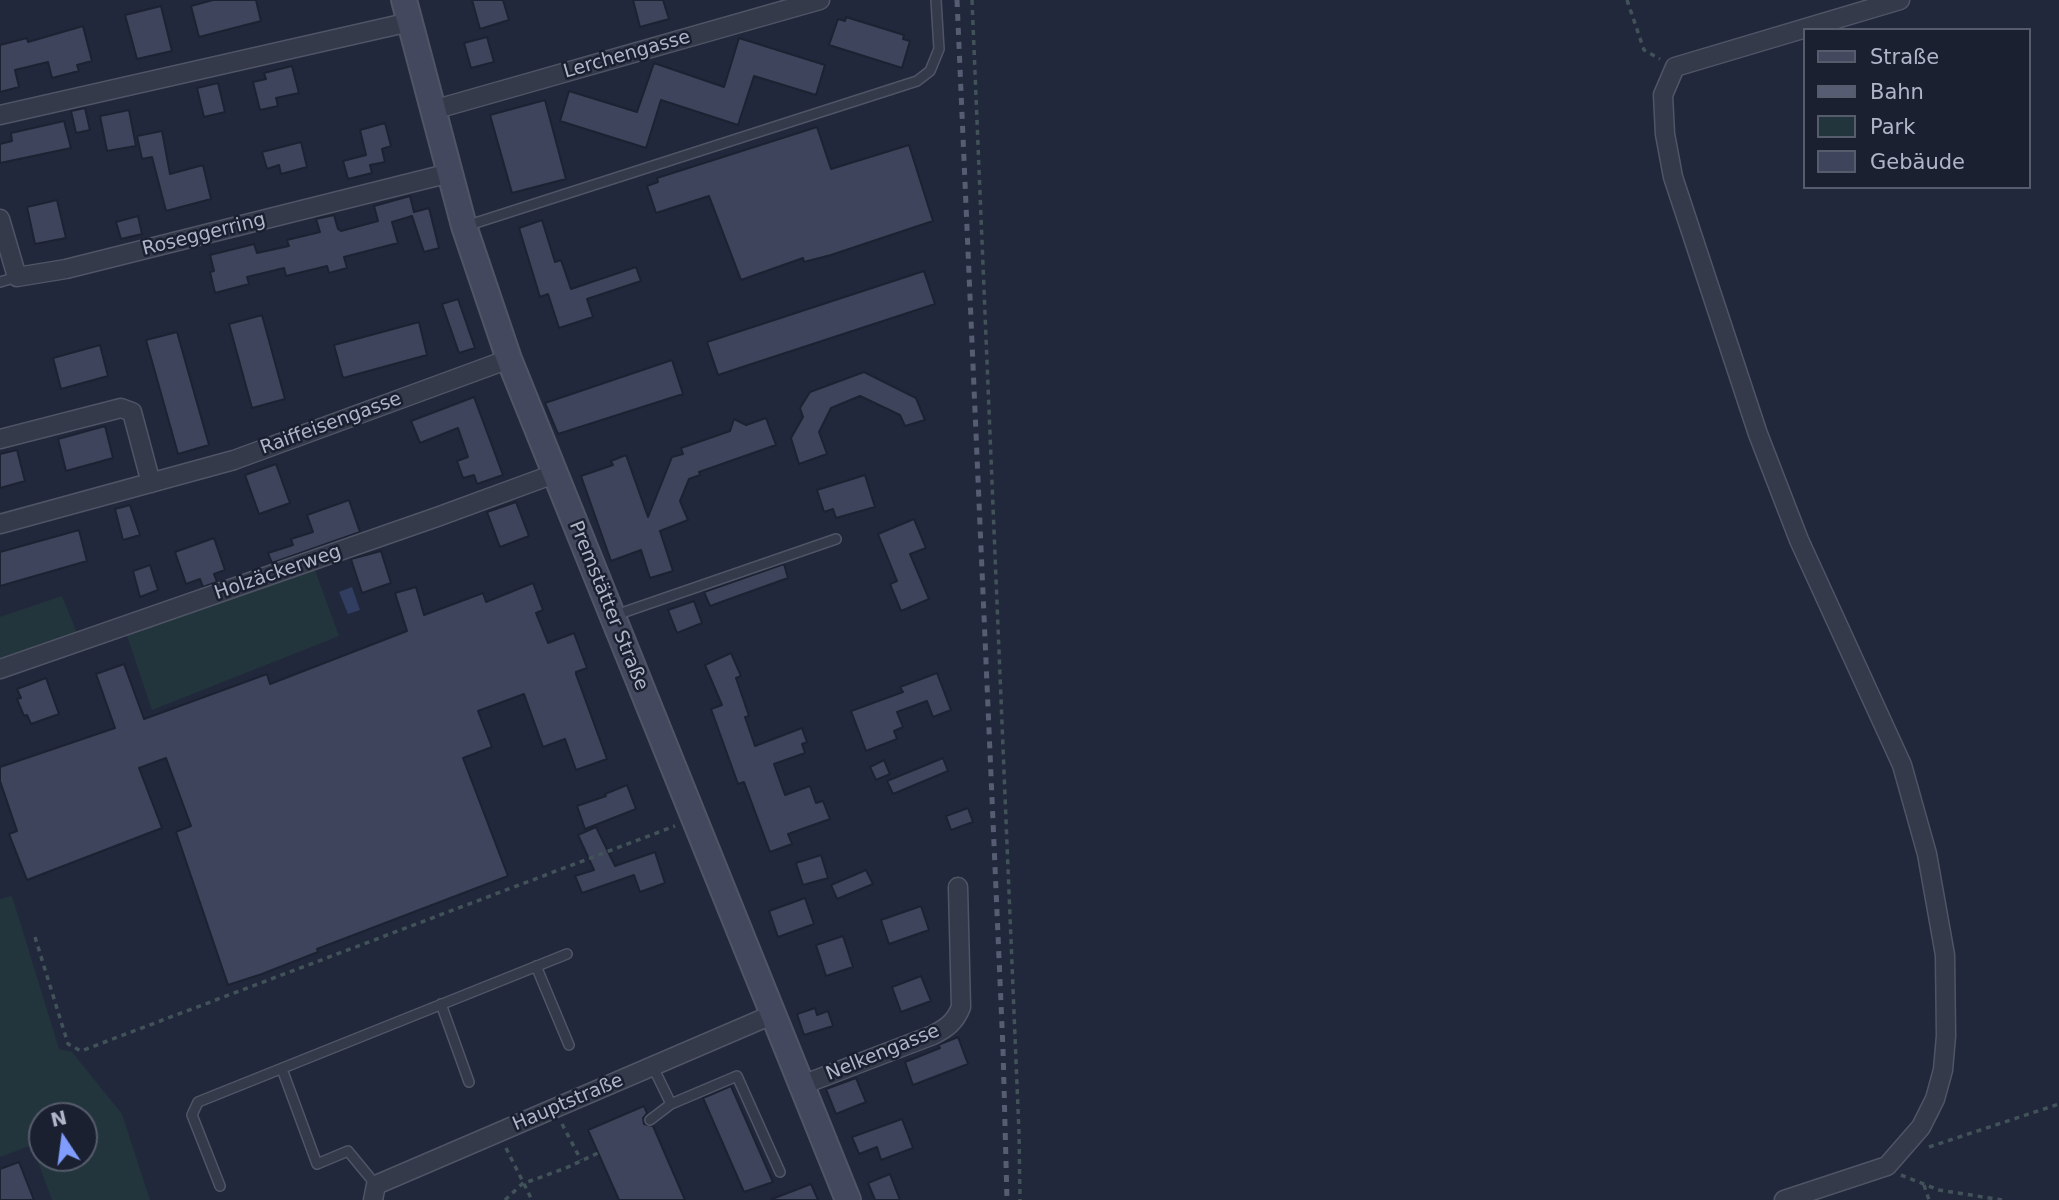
<!DOCTYPE html>
<meta charset="utf-8">
<style>
body{margin:0}
#map{position:relative;width:2059px;height:1200px;overflow:hidden;background:#21283b;font-family:"DejaVu Sans",sans-serif}
canvas{display:block}
.legend{position:absolute;left:1803px;top:28px;width:228px;height:161px;box-sizing:border-box;background:#1a2030;border:2px solid #565c6c;margin:0;padding:9px 12px;list-style:none;font-size:21px;color:#b0b5c7}
.legend li{display:flex;align-items:center;gap:14px;height:35px}
.legend b{width:35px;border:2px solid #565c6c}
.north{position:absolute;left:28px;top:1102px;width:70px;height:70px;box-sizing:border-box;background:#1a2030;border:2px solid #565c6c;border-radius:50%;rotate:347deg;font-size:19px;font-weight:700;line-height:28px;text-align:center;color:#b0b5c7}
.north::after{content:'';display:block;margin:auto;width:24px;height:32px;background:#809cfc;clip-path:polygon(50% 0,100% 100%,50% 72%,0 100%)}
</style>
<div id="map">
<canvas width="2059" height="1200"></canvas>
<ul class="legend">
<li><b style="height:9px;background:#43485f"></b>Straße</li>
<li><b style="height:9px;background:#565d73"></b>Bahn</li>
<li><b style="height:19px;background:#23353c"></b>Park</li>
<li><b style="height:19px;background:#3d445b"></b>Gebäude</li>
</ul>
<div class="north">N</div>
</div>
<script>
const c = document.querySelector('canvas').getContext('2d');
c.lineJoin = 'round';
function paint(path, color) { c.fillStyle = color; c.fill(path, 'evenodd'); }
function strokePath(path, color, width, dash) { c.strokeStyle = color; c.lineWidth = width; c.lineCap = dash ? 'butt' : 'round'; c.setLineDash(dash || []); c.stroke(path); }
function write(font, color, halo, rows, align = 'center') {
  c.font = font + ' "DejaVu Sans",sans-serif'; c.lineWidth = 5; c.setLineDash([]); c.textBaseline = 'middle'; c.strokeStyle = halo; c.fillStyle = color; for (const [text, x, y, turn = 0] of rows) {
    c.save(); c.translate(x, y); c.rotate((+turn || 0) * Math.PI / 180); c.textAlign = isNaN(turn) ? turn : align; if (halo) c.strokeText(text, 0, 0); c.fillText(text, 0, 0); c.restore();
  }
}
paint(new Path2D(`
 M313 565 339 636 152 710 126 633Z
 M62 596 79 638 0 665V617Z
 M12 896 59 1049 72 1052 122 1114 150 1200H52L32 1145 0 1157V899ZM42 1116H84V1158H42Z`), '#23353c');
paint(new Path2D(`
 M352 587 360 610 348 614 339 592Z`), '#323e61');
const building = new Path2D(`
 M213 0H256L261 21 199 37 191 6Z
 M472 0H503L509 20 480 29Z
 M633 0H663L669 19 640 27Z
 M161 6 172 51 137 59 125 15Z
 M846 17 904 35 903 39 910 41 902 68 829 45 838 19 845 21Z
 M83 26 92 61 77 65 79 71 52 78 48 62 15 70 19 87 0 92V45L27 38 28 42Z
 M487 37 494 62 471 68 464 43Z
 M739 38 825 65 816 95 754 76 738 125 661 100 646 148 560 121 569 91 637 112 654 63 724 87Z
 M292 66 299 93 276 98 278 106 260 110 253 82 266 79 264 73Z
 M218 83 225 112 204 117 197 88Z
 M545 100 566 179 512 193 490 115Z
 M85 108 90 130 76 133 71 111Z
 M129 110 136 146 107 151 100 116Z
 M64 121 71 148 0 163V144L12 141 11 133Z
 M385 123 391 146 382 149 385 162 370 165 372 173 348 179 343 161 366 155 360 130Z
 M817 127 831 169 909 145 933 221 831 255 804 262 803 258 741 280 709 196 656 213 647 186 658 182 657 178Z
 M162 131 170 174 203 165 211 199 166 211 152 157 142 159 137 136Z
 M301 142 307 167 281 174 279 165 267 169 262 152Z
 M410 196 414 212 429 208 439 248 424 252 412 216 392 222 398 243 344 257 347 268 329 273 327 266 286 276 284 268 247 277 249 284 215 293 210 272 214 271 210 255 254 244 257 253 289 246 287 240 320 232 316 219 334 215 338 229 341 231 378 221 374 206Z
 M57 200 66 238 35 244 27 207Z
 M138 216 142 234 121 239 116 222Z
 M542 220 555 262 561 260 571 289 636 267 641 281 587 299 593 317 559 328 548 294 540 297 519 228Z
 M924 271 935 304 718 375 707 342Z
 M458 299 475 348 459 353 442 304Z
 M262 315 285 399 252 408 229 324Z
 M419 322 427 355 343 378 334 345Z
 M177 332 209 445 178 454 146 340Z
 M100 345 108 376 61 389 53 358Z
 M672 360 683 394 558 434 545 403Z
 M864 372 916 398 925 420 905 426 900 415 860 396 831 408 819 432 827 454 799 464 791 438 803 417 800 408 810 392Z
 M474 397 503 475 477 484 474 475 463 478 457 461 468 457 458 428 420 443 411 421Z
 M766 418 776 445 699 472 700 475 689 479 680 501 688 520 660 531 673 571 650 578 641 550 611 561 581 476 613 465 611 461 626 455 648 517 672 457 683 454 681 448 730 431 734 419 746 425Z
 M105 426 113 458 66 471 58 439Z
 M17 450 25 481 0 488V454Z
 M276 464 290 503 259 514 245 475Z
 M865 475 875 507 836 518 833 509 824 512 817 490Z
 M349 500 360 532 272 563 268 553 293 545 291 539 313 532 307 515Z
 M516 502 529 536 500 547 487 512Z
 M130 505 140 535 123 540 115 509Z
 M914 519 926 548 910 554 929 599 901 611 890 584 897 581 878 534Z
 M79 530 87 561 0 586V552Z
 M214 538 225 570 214 574 217 582 203 587 200 579 186 584 175 552Z
 M381 551 391 583 362 593 351 559Z
 M784 564 788 578 710 606 704 592Z
 M150 565 158 590 140 597 133 571Z
 M533 583 543 610 536 613 548 643 574 633 587 668 576 672V674L607 759 576 770 565 739 543 747 524 694 478 711 492 747 463 758 508 876 317 949 318 952 262 974 228 985 176 832 191 826 166 758 139 768 162 828 27 880 9 834 17 831 0 781V767L115 728 96 674 124 664 144 719 267 674 270 684 407 631 395 593 416 587 424 615 483 593 486 602Z
 M694 601 702 623 677 633 668 610Z
 M731 653 741 676 736 678 749 716 745 717 755 746 802 728 807 742 802 744 805 753 774 764 785 795 810 786 816 803 823 801 830 819 788 834 792 844 770 852 744 782 738 784 711 709 722 705 705 665Z
 M937 673 951 710 933 717 927 701 897 712 903 727 894 731 897 739 866 751 851 711 903 692 900 687Z
 M46 678 59 714 31 724 27 715 24 716 17 699 21 698 17 689Z
 M943 758 948 771 893 794 887 781Z
 M884 760 890 774 876 780 870 767Z
 M627 785 636 809 585 829 577 806 606 796 605 794Z
 M968 808 973 822 951 830 946 816Z
 M596 827 615 866 655 852 665 883 640 892 634 875 582 893 575 876 594 870 578 835Z
 M821 855 828 878 803 885 796 863Z
 M866 870 873 884 837 899 831 885Z
 M805 898 814 924 778 937 769 911Z
 M921 906 929 930 889 944 881 920Z
 M843 936 853 967 826 976 816 945Z
 M921 976 931 1001 901 1012 892 987Z
 M815 1008 817 1015 828 1011 833 1026 804 1035 797 1014Z
 M958 1037 968 1064 913 1085 905 1062 940 1048 938 1045Z
 M856 1078 866 1102 836 1114 826 1089Z
 M731 1086 773 1182 744 1192 703 1098Z
 M644 1106 647 1113 643 1118 644 1124 653 1126 685 1200H619L588 1130Z
 M902 1119 913 1148 881 1160 877 1147 859 1154 852 1137Z
 M19 1162 34 1200H0V1169Z
 M890 1174 900 1200H875L868 1183Z
 M811 1184 818 1200H773L772 1199Z`);
paint(building, '#3d445b');
strokePath(building, '#1c2232', 2);
const lane = new Path2D(`
 M466 226 917 81 930 71 939 49 936 0
 M0 282 17 277
 M613 616 836 539
 M536 966 569 1045
 M441 1004 469 1082
 M653 1067 671 1104
 M282 1069 317 1164 348 1151 376 1185
 M650 1120 671 1104 737 1076 780 1172
 M220 1186 192 1115 198 1102 567 954`);
const street = new Path2D(`
 M433 110 820 0
 M0 115 410 22
 M0 219 17 277 66 269 450 173
 M0 439 121 408 132 412 151 483
 M0 524 234 460 509 359
 M0 669 437 517 554 474
 M802 1085 933 1035C947 1028 955 1022 961 1007L958 887
 M373 1200 376 1185 774 1014
 M1784 1200 1887 1166 1921 1127 1935 1099 1943 1070 1946 1036 1945 955 1927 854 1902 765 1799 540 1758 434 1673 177 1665 134 1663 95 1675 67 1900 0`);
const secondary = new Path2D(`
 M404 0 464 226 509 359 848 1200`);
strokePath(lane, '#505566', 12);
strokePath(street, '#505566', 21);
strokePath(secondary, '#505566', 28);
strokePath(new Path2D(`
 M972 0 1019 1133 1020 1200
 M1627 0 1644 50 1660 59
 M35 937 68 1044 81 1051 675 826
 M562 1124 581 1160
 M1929 1147 2059 1104
 M506 1148 532 1200
 M1901 1175 1939 1190 2002 1200
 M1924 1185 1929 1200
 M505 1200 522 1184 566 1168 598 1153`), '#415259', 3.5, [5, 5]);
strokePath(lane, '#353a4b', 9);
strokePath(street, '#353a4b', 18);
strokePath(secondary, '#43485f', 24);
strokePath(new Path2D(`
 M957 0 1003 1049 1007 1200`), '#565d73', 5, [7, 7]);
write('19px', '#b0b5c7', '#1a2030', [
 ["Lerchengasse",627,55,-16],
 ["Roseggerring",204,235,-14],
 ["Raiffeisengasse",331,424,-20],
 ["Holzäckerweg",278,573,-19],
 ["Premstätter Straße",608,606,68],
 ["Nelkengasse",883,1053,-22],
 ["Hauptstraße",568,1103,-23]
]);
</script>
